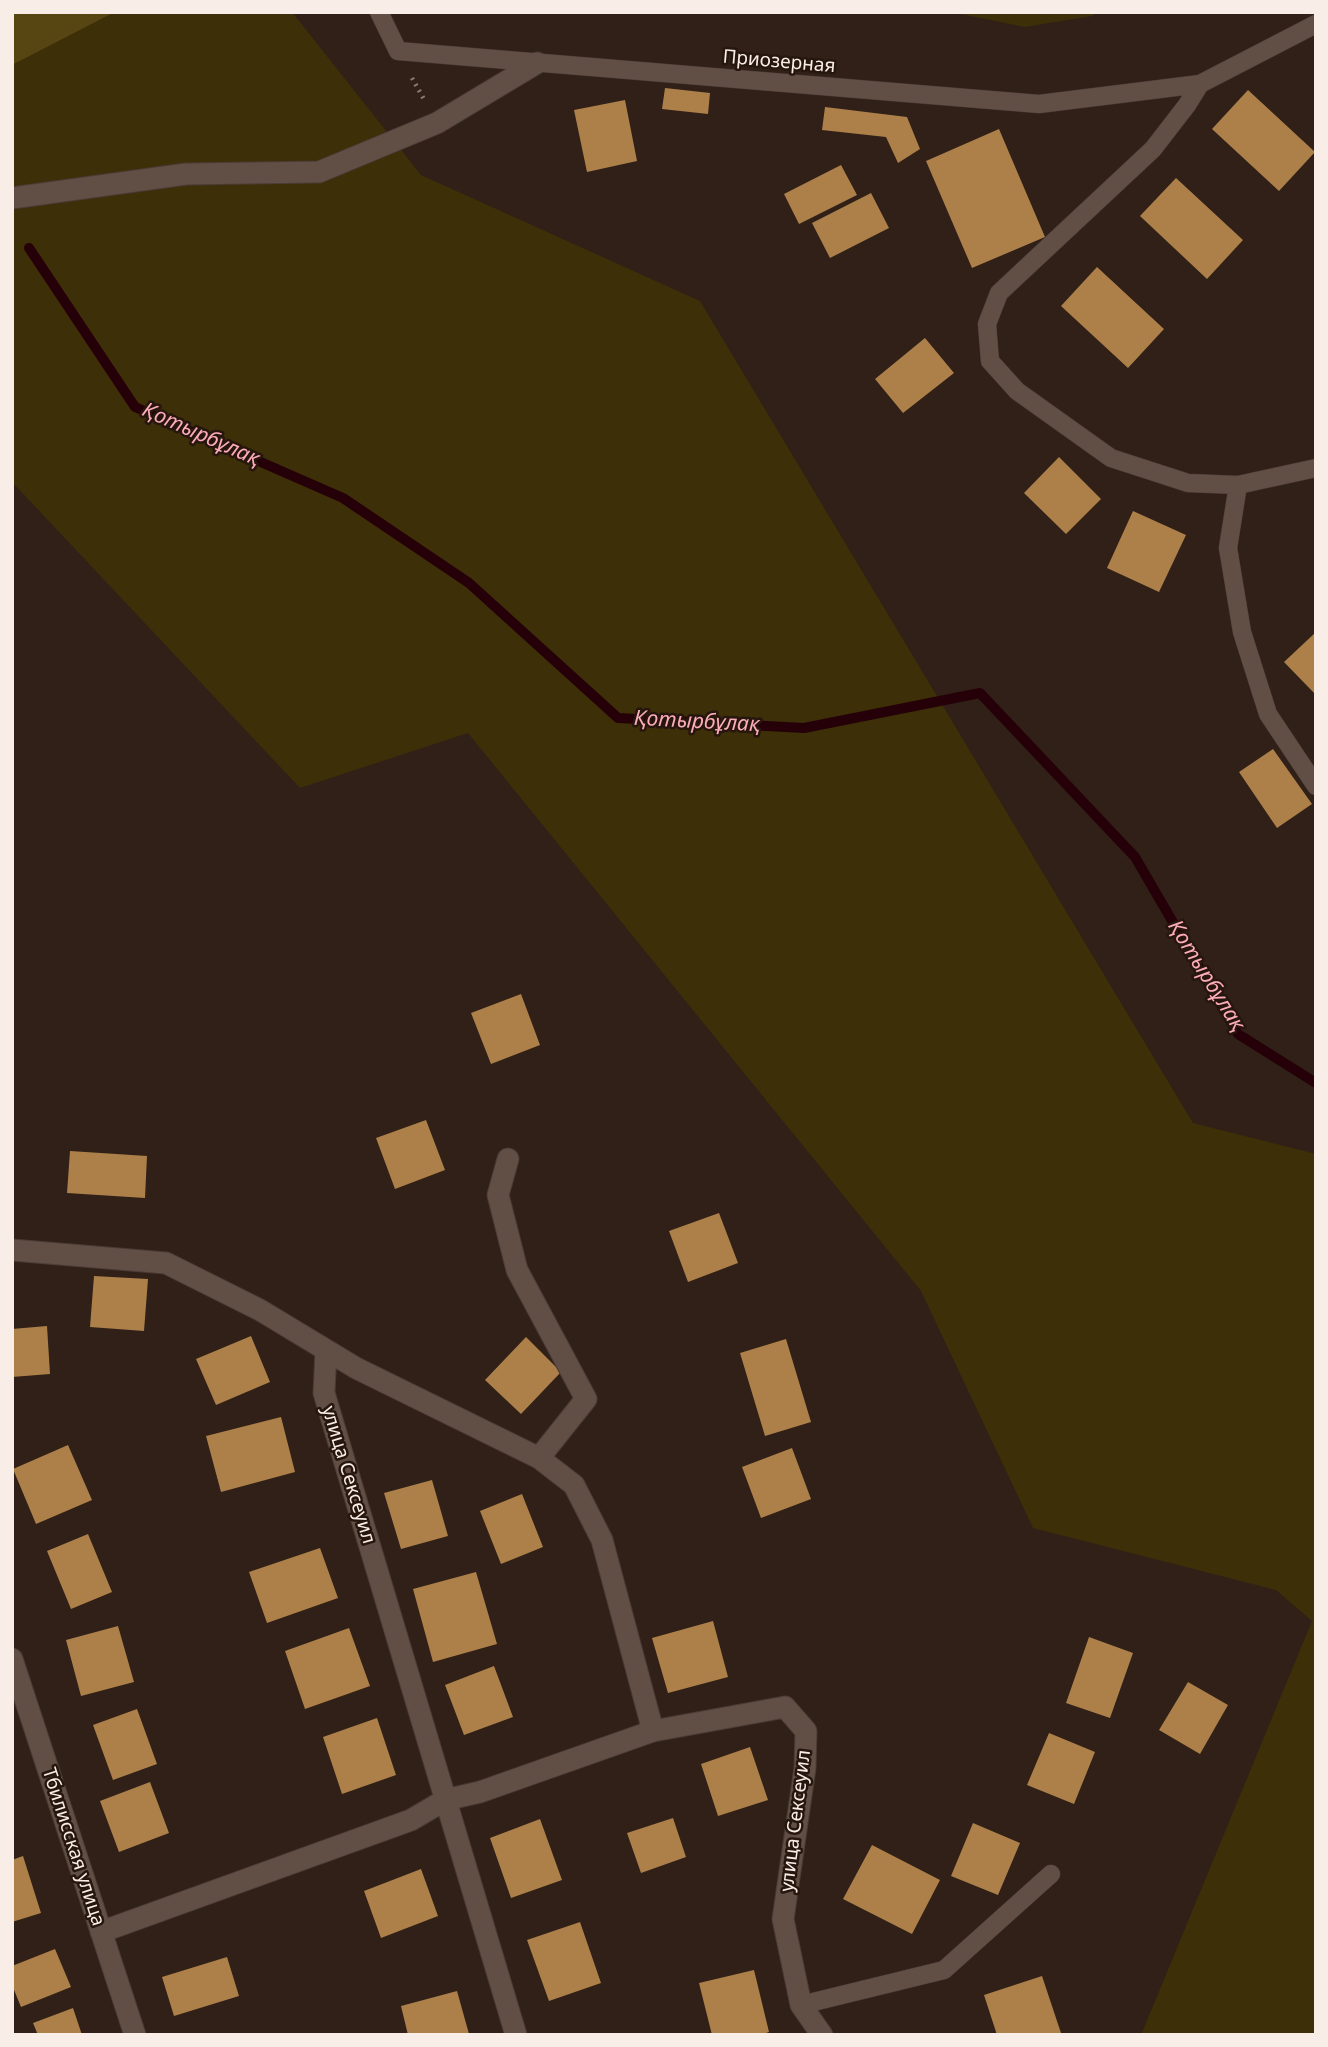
<!DOCTYPE html>
<meta charset="utf-8">
<style>
body{margin:0}
#map{position:relative;width:1328px;height:2047px;overflow:hidden;background:#302017;font-family:"Noto Sans",sans-serif}
canvas{display:block}
.frame{position:absolute;inset:0;border:14px solid #f9ede7;pointer-events:none}
</style>
<div id="map">
<canvas width="1328" height="2047"></canvas>
<div class="frame"></div>
</div>
<script>
const c = document.querySelector('canvas').getContext('2d');
c.lineJoin = 'round';
function paint(path, color) { c.fillStyle = color; c.fill(path, 'evenodd'); }
function strokePath(path, color, width, dash) { c.strokeStyle = color; c.lineWidth = width; c.lineCap = dash ? 'butt' : 'round'; c.setLineDash(dash || []); c.stroke(path); }
function write(font, color, halo, rows, align = 'center') {
  c.font = font + ' "Noto Sans",sans-serif'; c.lineWidth = 5; c.setLineDash([]); c.textBaseline = 'middle'; c.strokeStyle = halo; c.fillStyle = color; for (const [text, x, y, turn = 0] of rows) {
    c.save(); c.translate(x, y); c.rotate((+turn || 0) * Math.PI / 180); c.textAlign = isNaN(turn) ? turn : align; if (halo) c.strokeText(text, 0, 0); c.fillText(text, 0, 0); c.restore();
  }
}
paint(new Path2D(`
 M115 12H292L421 175 700 301 1193 1123 1316 1154V2035H1141L1312 1621 1276 1590 1033 1528 921 1291 468 733 300 788 12 482V65Z
 M951 12H1097L1092 16 1025 27Z`), '#3d2f08');
paint(new Path2D(`
 M12 12H115L12 65Z`), '#584612');
strokePath(new Path2D(`
 M29 248 135 407 343 498 469 583 618 718 804 728 980 693 1135 857 1238 1034 1316 1083`), '#260008', 10);
paint(new Path2D(`
 M665 88 710 93 708 114 662 109Z
 M1248 90 1315 152 1279 191 1212 129Z
 M625 100 637 161 587 172 574 110Z
 M825 107 907 117 920 149 898 163 886 137 822 130Z
 M999 129 1045 237 972 268 926 161Z
 M841 165 857 195 799 224 784 194Z
 M1176 178 1243 240 1207 279 1140 216Z
 M871 193 889 228 830 258 812 223Z
 M1097 267 1164 329 1128 368 1061 306Z
 M925 338 954 373 903 413 875 379Z
 M1059 457 1101 499 1066 534 1024 493Z
 M1133 511 1186 535 1159 592 1107 568Z
 M1316 632V695L1284 662Z
 M1273 749 1312 804 1277 828 1239 772Z
 M521 994 540 1045 491 1064 471 1013Z
 M426 1120 445 1170 395 1189 376 1138Z
 M70 1151 147 1156 145 1198 67 1193Z
 M719 1213 738 1263 688 1282 669 1231Z
 M94 1276 148 1279 144 1331 90 1327Z
 M47 1326 50 1374 12 1377V1329Z
 M251 1336 270 1382 216 1405 196 1359Z
 M526 1337 561 1372 521 1414 485 1380Z
 M786 1339 811 1422 765 1436 740 1353Z
 M281 1417 295 1472 221 1492 206 1436Z
 M68 1445 92 1500 36 1524 13 1469Z
 M792 1448 811 1499 761 1518 742 1467Z
 M432 1480 448 1536 401 1549 384 1493Z
 M522 1494 543 1547 501 1564 480 1511Z
 M88 1534 112 1592 71 1609 47 1551Z
 M320 1548 338 1598 267 1623 249 1572Z
 M476 1572 497 1644 433 1662 413 1589Z
 M713 1621 728 1677 668 1693 652 1638Z
 M118 1626 134 1682 81 1696 66 1640Z
 M349 1628 370 1686 305 1709 285 1651Z
 M1089 1637 1133 1653 1110 1718 1066 1703Z
 M494 1666 513 1717 464 1735 445 1685Z
 M1188 1682 1228 1705 1200 1754 1159 1730Z
 M137 1709 157 1764 113 1780 93 1725Z
 M377 1718 396 1775 342 1794 323 1737Z
 M1049 1733 1095 1752 1074 1804 1027 1785Z
 M750 1747 768 1800 718 1816 701 1764Z
 M150 1782 169 1833 119 1852 100 1801Z
 M673 1818 686 1857 641 1873 627 1833Z
 M540 1819 562 1880 511 1898 490 1838Z
 M973 1823 1020 1843 998 1895 951 1876Z
 M872 1845 940 1880 912 1934 843 1899Z
 M23 1856 41 1913 12 1922V1860Z
 M421 1869 438 1916 381 1938 364 1891Z
 M580 1922 601 1983 549 2001 527 1940Z
 M55 1949 71 1987 21 2007 12 1985V1966Z
 M227 1957 239 1996 174 2016 162 1977Z
 M754 1970 769 2032 760 2035H712L699 1983Z
 M1042 1976 1061 2033 997 2035 984 1995Z
 M457 1991 469 2034 408 2035 401 2006Z
 M73 2008 82 2035H38L33 2023Z`), '#ad804a');
const service = new Path2D(`
 M379 12 398 51 1039 104 1200 84 1316 24
 M1200 84 1187 105 1153 149 999 293 987 324 990 361 1017 391 1111 458 1188 483 1238 485 1316 468
 M1238 485 1228 548 1242 632 1268 714 1316 786
 M801 2005 944 1970 1051 1874`);
const minor = new Path2D(`
 M12 198 186 174 319 172 437 123 537 63
 M508 1159 498 1195 517 1270 586 1399 539 1458
 M12 1250 166 1263 260 1310 356 1368 539 1458 574 1485 602 1540 653 1731
 M326 1350 324 1393 516 2035
 M12 1659 135 2035
 M101 1932 411 1820 445 1800 480 1792 653 1731 785 1707 806 1731 805 1768 783 1919 801 2005 822 2035`);
strokePath(service, '#493b35', 19);
strokePath(minor, '#493b35', 23);
strokePath(new Path2D(`
 M412 78 425 101`), '#877971', 4.5, [2, 5]);
strokePath(service, '#614e45', 18);
strokePath(minor, '#614e45', 21);
write('19px', '#f9ede7', '#26160e', [
 ["Приозерная",779,62,5],
 ["улица Сексеуил",348,1475,73],
 ["улица Сексеуил",796,1821,-83],
 ["Тбилисская улица",73,1847,72]
]);
write('italic 21px', '#fdacb9', '#26160e', [
 ["Қотырбұлақ",201,435,24],
 ["Қотырбұлақ",697,722,3],
 ["Қотырбұлақ",1206,976,58]
]);
</script>
